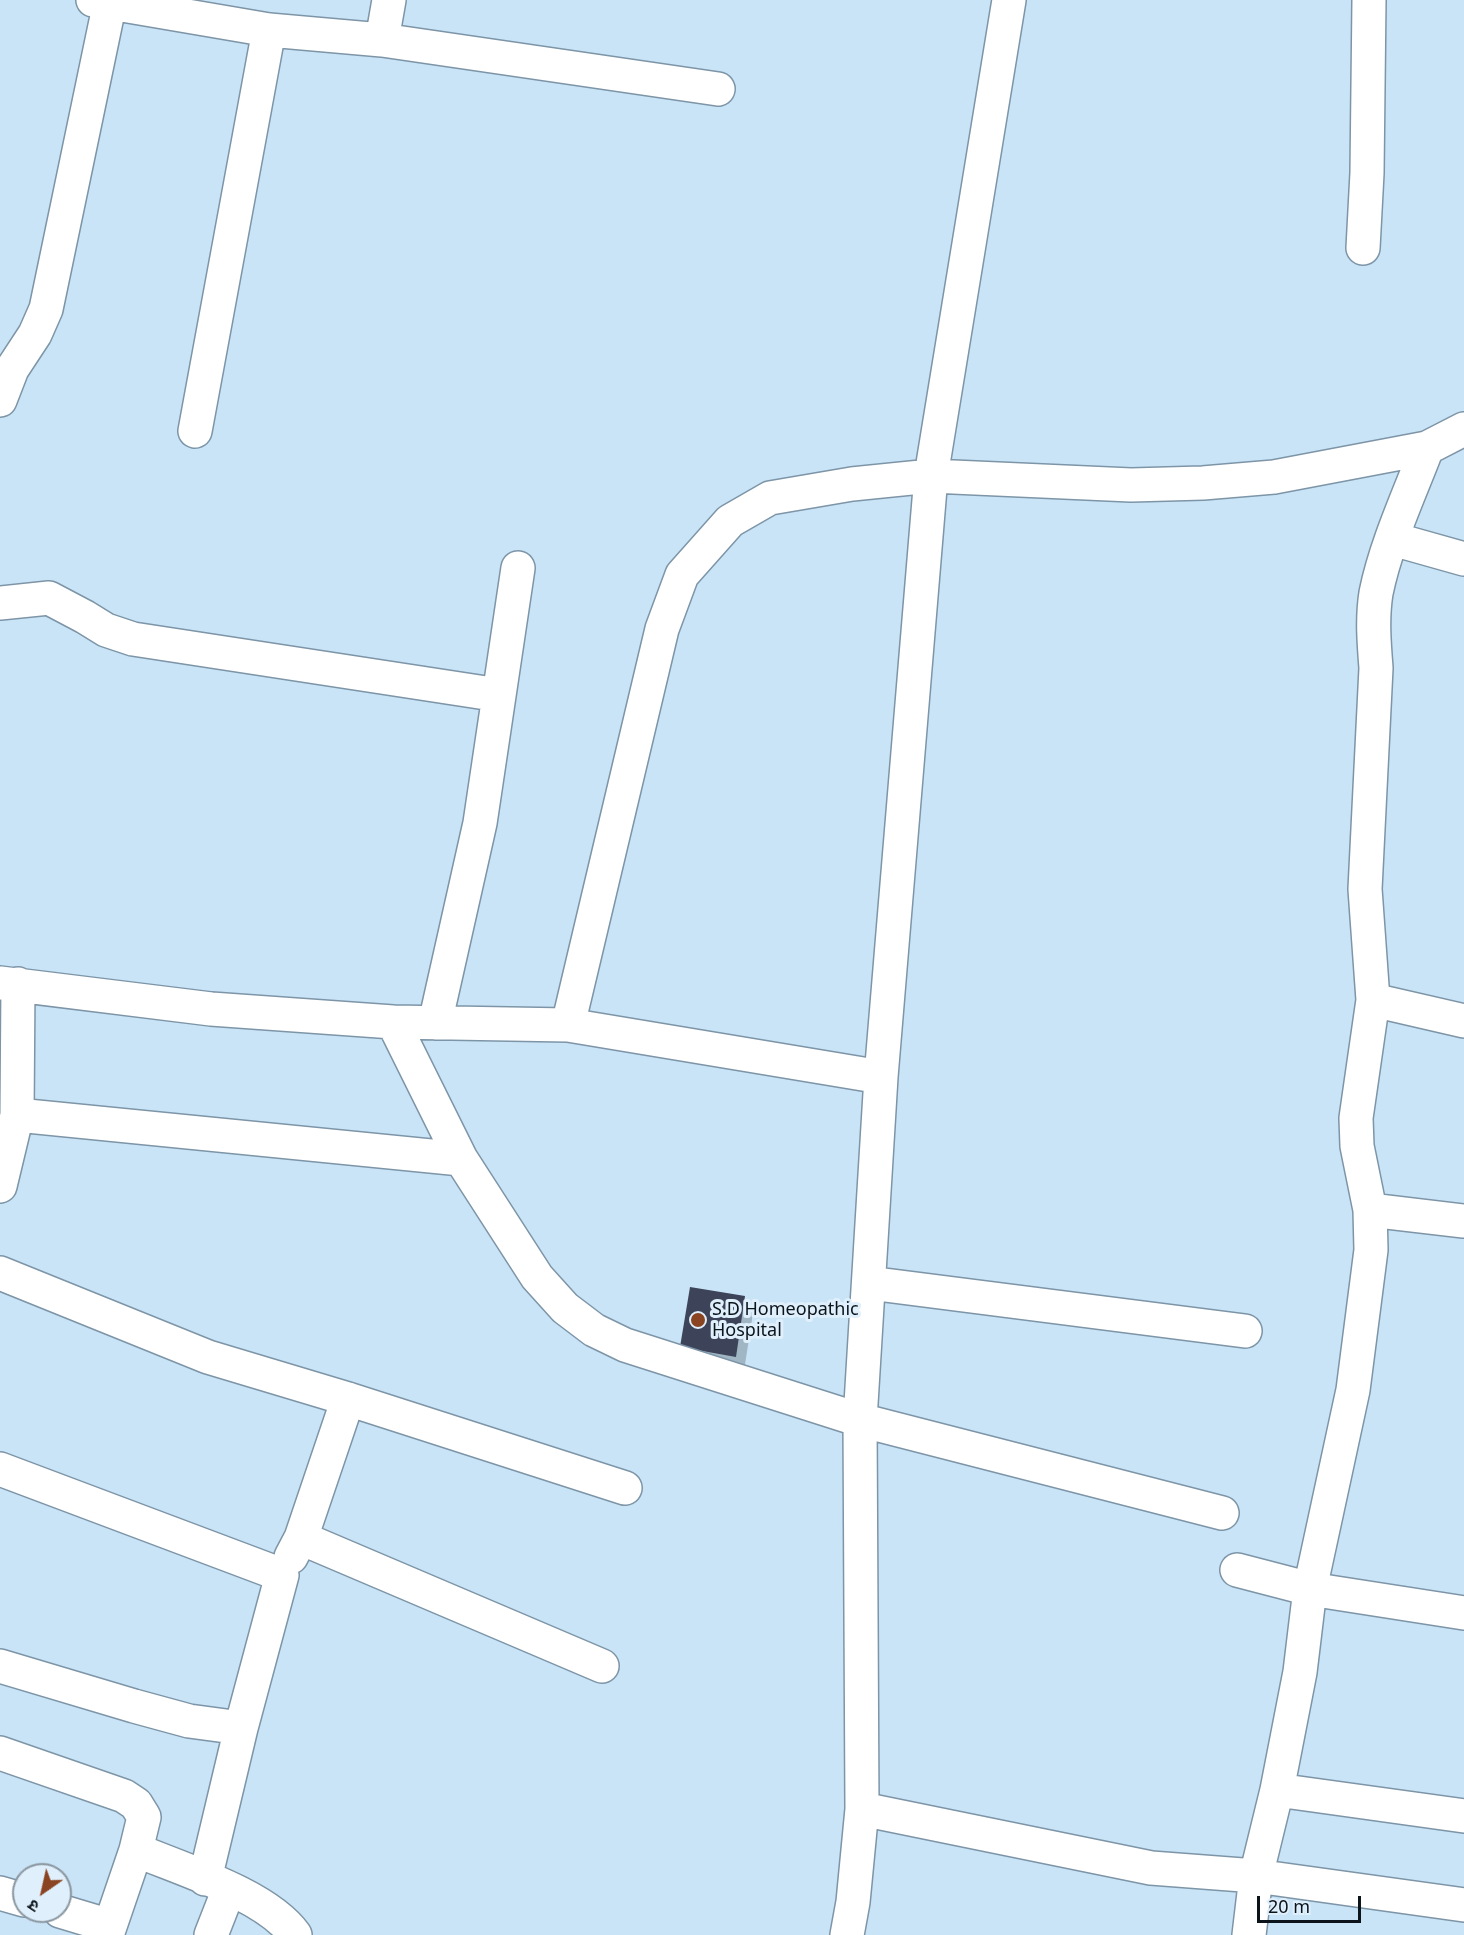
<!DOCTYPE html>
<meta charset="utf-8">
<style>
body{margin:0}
#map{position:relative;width:1464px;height:1935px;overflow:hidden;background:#c9e4f7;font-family:"Noto Sans","Noto Sans Devanagari",sans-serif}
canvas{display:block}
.north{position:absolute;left:12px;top:1863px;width:60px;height:60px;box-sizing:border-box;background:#dfeffb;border:2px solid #8a97a1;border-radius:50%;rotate:214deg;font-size:16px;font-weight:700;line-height:24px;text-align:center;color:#0b141b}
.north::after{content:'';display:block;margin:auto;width:21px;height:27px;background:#8b4421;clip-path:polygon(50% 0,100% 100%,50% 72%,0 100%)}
.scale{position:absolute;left:1257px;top:1896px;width:104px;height:27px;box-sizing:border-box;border:3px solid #0b141b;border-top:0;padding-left:8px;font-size:18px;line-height:21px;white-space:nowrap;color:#0b141b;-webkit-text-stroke:4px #dfeffb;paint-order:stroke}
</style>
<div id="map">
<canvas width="1464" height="1935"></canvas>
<div class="north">उ</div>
<div class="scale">20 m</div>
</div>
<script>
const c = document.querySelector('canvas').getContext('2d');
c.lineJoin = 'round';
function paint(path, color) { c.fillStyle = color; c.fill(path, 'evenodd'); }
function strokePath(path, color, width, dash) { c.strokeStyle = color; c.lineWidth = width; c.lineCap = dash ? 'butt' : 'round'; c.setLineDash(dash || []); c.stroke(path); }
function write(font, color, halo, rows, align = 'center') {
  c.font = font + ' "Noto Sans",sans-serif'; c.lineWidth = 6; c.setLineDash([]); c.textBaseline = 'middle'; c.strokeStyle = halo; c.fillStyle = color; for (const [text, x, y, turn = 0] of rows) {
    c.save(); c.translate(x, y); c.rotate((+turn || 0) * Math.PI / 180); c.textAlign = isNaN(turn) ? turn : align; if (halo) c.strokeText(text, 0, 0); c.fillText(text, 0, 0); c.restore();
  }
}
paint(new Path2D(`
 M744 1298 753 1313 744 1371 681 1347Z`), '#0003');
paint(new Path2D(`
 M690 1287 745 1296 736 1357 680 1347Z`), '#3d4359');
const street = new Path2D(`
 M93 0 269 30 382 40 718 89
 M382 40 389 0
 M1363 248 1367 173 1369 0
 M0 400 12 369 35 334 46 309 110 2
 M195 431 269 30
 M1393 539 1464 559
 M0 603 49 598 85 617 106 630 133 639 499 695
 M0 983 211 1009 393 1022 461 1159 537 1277 565 1308 594 1330 625 1345 860 1420 1222 1513
 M1373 1000 1464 1021
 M393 1022 568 1025 881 1077
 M435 1023 480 823 518 568
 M568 1025 662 629 682 575 730 521 770 498 852 484 931 476 1131 485 1203 483 1274 477 1427 448 1464 429
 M17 1115 461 1159
 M0 1186 17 1115 18 984
 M1370 1210 1464 1221
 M0 1273 208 1357 348 1399 625 1488
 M869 1283 1245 1331
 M0 1469 282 1575 241 1728 205 1879
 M301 1538 602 1666
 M291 1557 301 1538 348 1399
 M1237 1570 1310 1589 1464 1613
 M0 1666 134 1706 189 1721 241 1728
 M0 1753 124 1796 136 1804 144 1817 136 1850 107 1935
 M1277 1790 1464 1816
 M862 1809 1151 1868 1256 1876 1464 1905
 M136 1850C181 1869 267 1895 295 1935
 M0 1893 24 1900
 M60 1911 110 1926
 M211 1935 229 1889
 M847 1935 853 1902 862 1809 860 1420 881 1077 931 476 1009 0
 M1249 1935 1256 1876 1277 1790 1300 1672 1310 1589 1353 1390 1371 1250 1370 1210 1357 1146 1356 1118 1373 1000 1365 889 1376 668C1374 643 1372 618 1376 593 1386 544 1409 495 1427 448`);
strokePath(street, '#7d95a7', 36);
strokePath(street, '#fff', 33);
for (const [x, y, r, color] of [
 [698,1320,8,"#8b4421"]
]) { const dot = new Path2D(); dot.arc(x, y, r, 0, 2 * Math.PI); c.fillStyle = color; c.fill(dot); strokePath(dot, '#dfeffb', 2); }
write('18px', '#0b141b', '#dfeffb', [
 ["S.D Homeopathic",712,1310],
 ["Hospital",712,1331]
], 'left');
</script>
